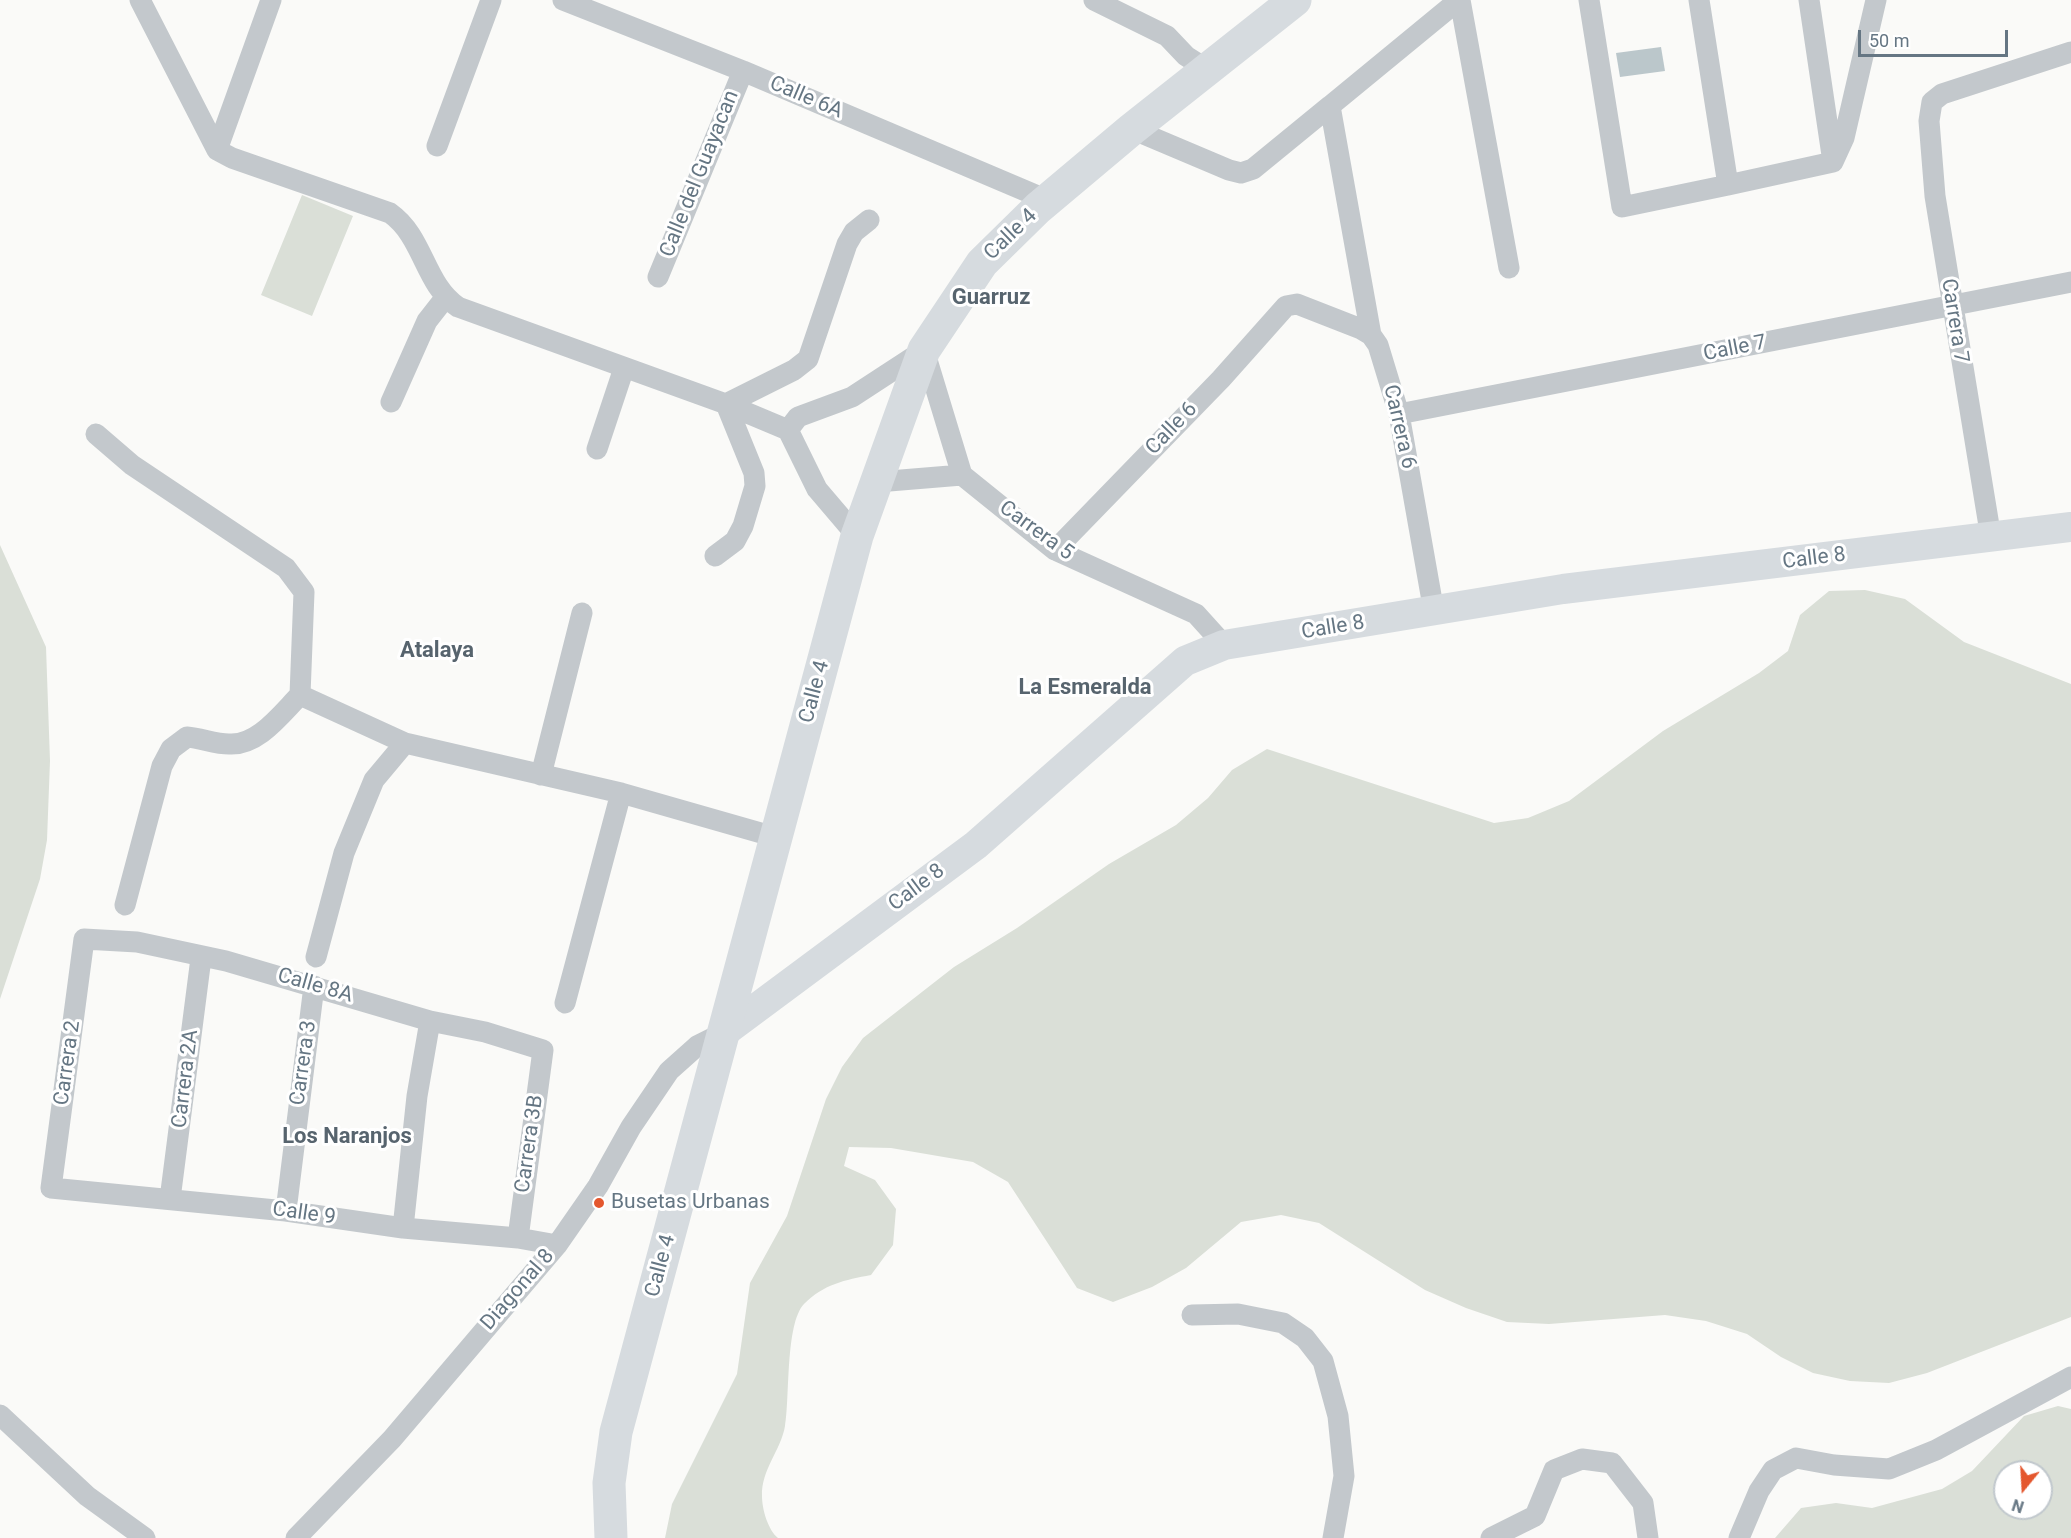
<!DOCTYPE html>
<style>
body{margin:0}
#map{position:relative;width:2071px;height:1538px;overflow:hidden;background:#fafaf8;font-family:Roboto,sans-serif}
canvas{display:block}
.north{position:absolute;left:1993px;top:1460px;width:60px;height:60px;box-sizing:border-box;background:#fff;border:2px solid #c1c8cd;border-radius:50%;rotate:198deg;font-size:16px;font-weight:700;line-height:24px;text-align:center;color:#657683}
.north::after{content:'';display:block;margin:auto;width:21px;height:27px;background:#e4572e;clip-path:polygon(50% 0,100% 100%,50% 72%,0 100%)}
.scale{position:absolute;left:1858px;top:30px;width:150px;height:27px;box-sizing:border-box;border:3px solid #657683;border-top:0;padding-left:8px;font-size:18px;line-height:21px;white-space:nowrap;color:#657683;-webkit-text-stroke:4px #fff;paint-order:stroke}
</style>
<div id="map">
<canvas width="2071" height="1538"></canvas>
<div class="north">N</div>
<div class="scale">50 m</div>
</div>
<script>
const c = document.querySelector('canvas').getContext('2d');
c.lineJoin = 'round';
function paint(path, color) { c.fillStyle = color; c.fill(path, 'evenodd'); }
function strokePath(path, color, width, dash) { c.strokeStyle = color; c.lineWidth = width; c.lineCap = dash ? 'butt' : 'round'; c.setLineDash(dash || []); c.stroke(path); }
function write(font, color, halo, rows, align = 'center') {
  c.font = font + ' Roboto,sans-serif'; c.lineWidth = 6; c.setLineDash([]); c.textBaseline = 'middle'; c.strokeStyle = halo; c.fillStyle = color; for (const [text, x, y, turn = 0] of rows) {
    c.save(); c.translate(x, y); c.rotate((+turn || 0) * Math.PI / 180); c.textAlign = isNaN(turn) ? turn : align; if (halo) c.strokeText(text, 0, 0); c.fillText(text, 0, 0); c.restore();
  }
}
paint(new Path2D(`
 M302 195 353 216 312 316 261 295Z
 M0 545 46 647 50 761 47 840 40 879 0 999Z
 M1865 590 1905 599 1964 642 2071 684V1317L1927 1373 1889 1383 1850 1381 1813 1373 1781 1357 1747 1334 1706 1321 1665 1315 1549 1324 1507 1322 1466 1308 1425 1290 1319 1223 1281 1215 1241 1222 1186 1268 1152 1287 1113 1302 1077 1288 1008 1182 973 1162 891 1148 849 1147 844 1166 875 1180 896 1209 893 1245 871 1275C845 1280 824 1284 804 1304 785 1324 790 1399 785 1426 781 1450 761 1470 762 1496 762 1509 768 1530 778 1538H665L672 1504 737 1374 750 1283 787 1216 826 1099 842 1067 863 1038 954 967 1017 928 1109 864 1176 825 1208 798 1232 770 1267 749 1494 823 1528 818 1569 801 1663 731 1759 673 1788 651 1800 615 1829 591Z
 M2058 1406 2071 1409V1538H1775L1801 1508 1836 1503 1872 1508 1942 1489 1972 1471 2024 1416ZM2005 1472H2041V1508H2005Z`), '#dadfd7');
paint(new Path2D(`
 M1661 47 1665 71 1620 77 1616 53Z`), '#bbc7cb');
strokePath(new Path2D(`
 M140 0 217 150 232 158 390 213C424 237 424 284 458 307L726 404 788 430 817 489 857 536
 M563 0 743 71 1047 200
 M1094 0 1167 36 1186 56 1208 70
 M1460 0 1509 268
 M1589 0 1622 207 1728 185 1699 0
 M1132 129 1229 170 1241 173 1253 169 1330 106
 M437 146 491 0
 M217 150 271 0
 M1833 162 1844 138 1876 0
 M1728 185 1833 162 1809 0
 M658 277 743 71
 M1371 335 1330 106 1459 0
 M391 402 427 321 445 298
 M1399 414 2071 282
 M788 430 798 417 852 397 924 350 962 475 1055 550 1196 614 1224 645
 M96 434 132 465 286 568 304 592 300 695C281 714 258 746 229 744 215 744 201 738 187 737L171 749 162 766 125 905
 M597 449 624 368
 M877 482 962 475
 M1991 538 1935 196 1929 121 1932 102 1942 94 2071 52
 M1055 550 1221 379 1286 306 1297 304 1361 329 1371 335 1378 345 1399 414 1434 612
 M715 556 735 541 743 526 755 486 754 473 726 404 794 370 808 359 847 244 854 232 869 220
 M300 695 405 743 621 793 775 837
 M541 775 582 613
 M316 957 344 853 374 780 405 743
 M565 1003 621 793
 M170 1199 201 958
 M286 1211 314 986
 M403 1228 417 1096 430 1021
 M518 1238 543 1050 485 1032 430 1021 226 961 137 942 84 939 51 1188 286 1211 403 1228 518 1238 557 1245
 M1192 1315 1238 1314 1283 1323 1305 1338 1323 1361 1338 1416 1344 1476 1333 1538
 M0 1415 87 1496 145 1538
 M296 1538 392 1439 557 1245 598 1186 631 1127 669 1071 697 1046 723 1033
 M1491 1538 1535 1516 1554 1470 1582 1459 1612 1463 1643 1503 1648 1538
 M1739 1538 1759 1491 1773 1470 1796 1458 1834 1465 1889 1469 1936 1450 2071 1377`), '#c3c8cc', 21);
strokePath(new Path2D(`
 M723 1033 976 845 1185 661 1224 645 1563 589 2071 527`), '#d6dbdf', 30);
strokePath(new Path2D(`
 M611 1538 609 1483 616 1432 857 536 924 350 982 263 1038 208 1132 129 1295 0`), '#d6dbdf', 33);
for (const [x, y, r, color] of [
 [599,1203,6,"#e4572e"]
]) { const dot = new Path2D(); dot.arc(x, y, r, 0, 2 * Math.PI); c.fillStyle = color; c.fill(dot); strokePath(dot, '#fff', 2); }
write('21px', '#657683', '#fff', [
 ["Calle 6A",806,98,23],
 ["Calle del Guayacan",700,174,-68],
 ["Calle 4",1011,235,-44],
 ["Carrera 7",1954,321,81],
 ["Calle 7",1735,349,-11],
 ["Carrera 6",1399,427,77],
 ["Calle 6",1172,429,-46],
 ["Carrera 5",1036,531,36],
 ["Calle 8",1814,559,-7],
 ["Calle 8",1333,628,-9],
 ["Calle 4",815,692,-75],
 ["Calle 8",917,888,-37],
 ["Calle 8A",315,986,16],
 ["Carrera 2",68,1063,-82],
 ["Carrera 3",304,1063,-82],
 ["Carrera 2A",186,1079,-83],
 ["Carrera 3B",530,1144,-82],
 ["Calle 9",304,1214,8],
 ["Calle 4",661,1266,-75],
 ["Diagonal 8",518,1290,-49]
]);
write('21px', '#657683', '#fff', [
 ["Busetas Urbanas",611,1203]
], 'left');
write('bold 22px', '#57646e', '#fff', [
 ["Guarruz",991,298],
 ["Atalaya",437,651],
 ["La Esmeralda",1085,688],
 ["Los Naranjos",347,1137]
]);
</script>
